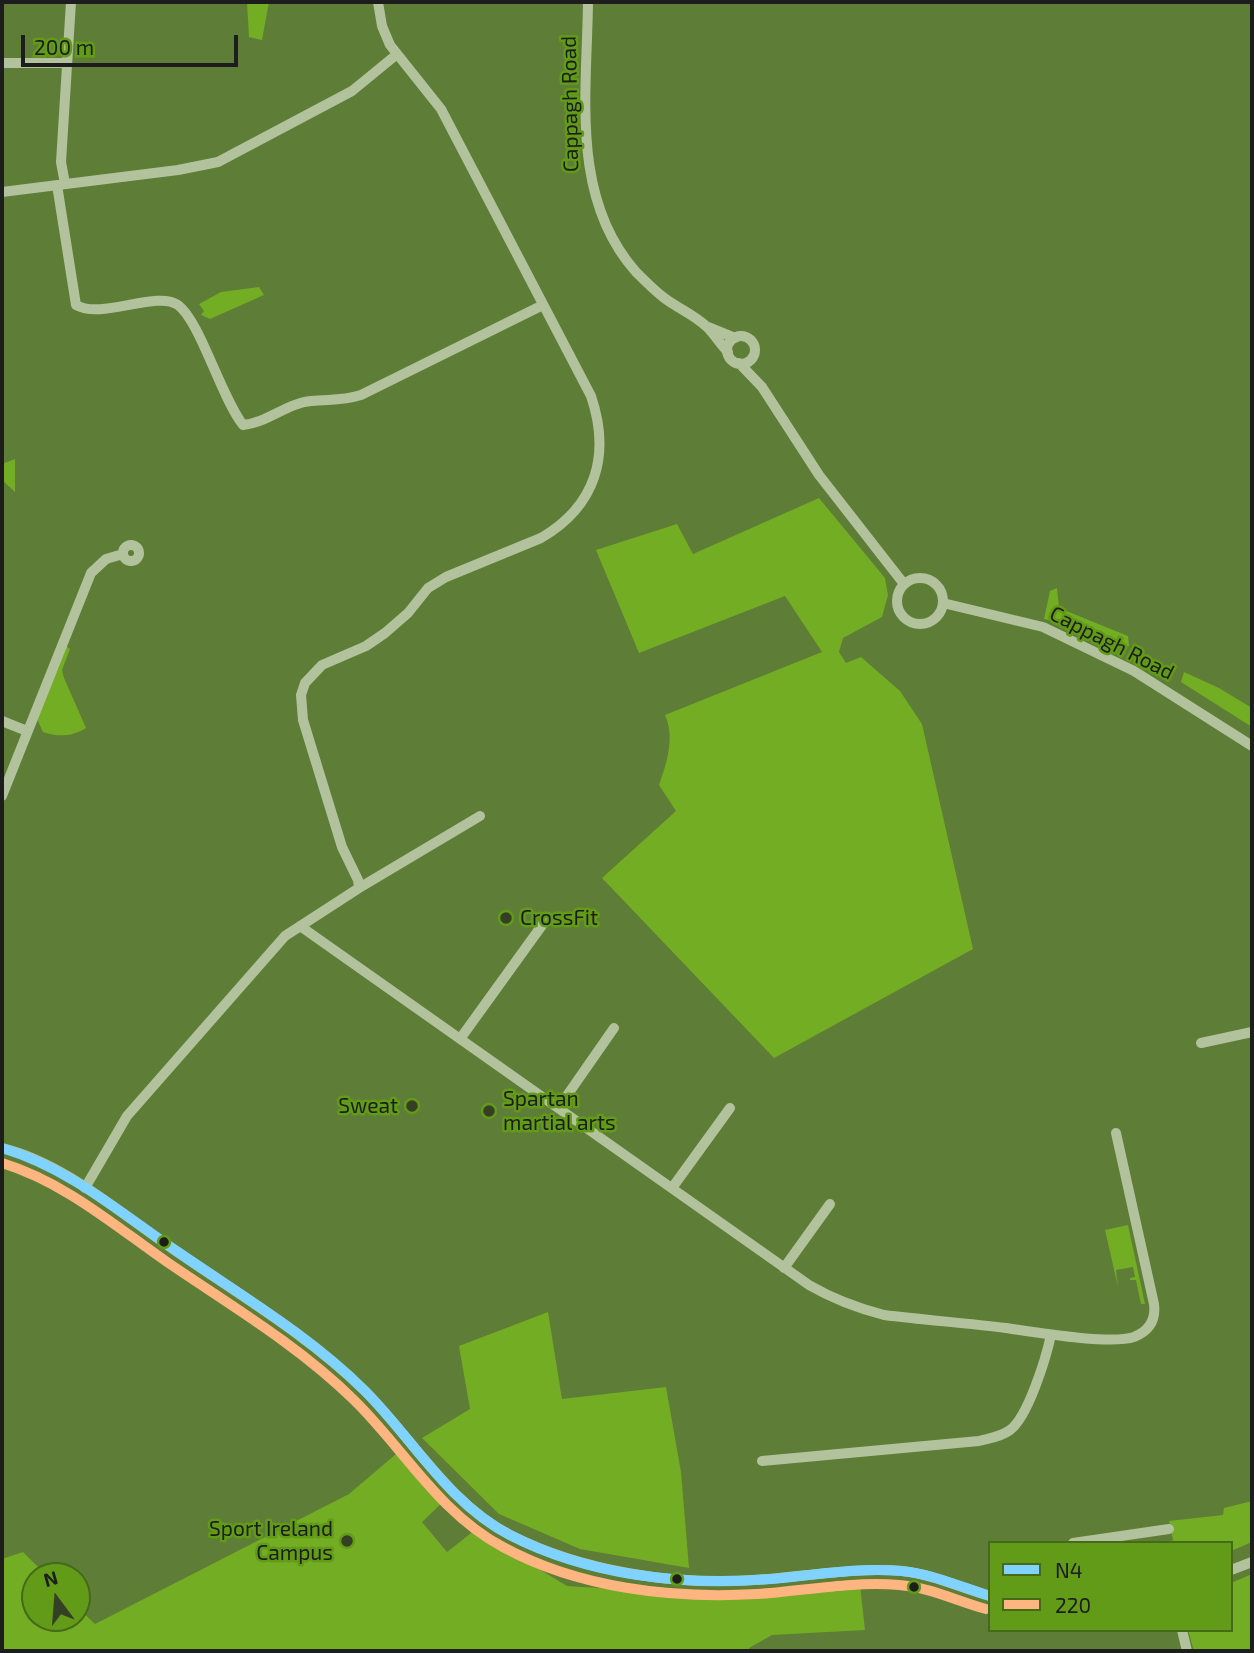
<!DOCTYPE html>
<style>
body{margin:0}
#map{position:relative;width:1254px;height:1653px;overflow:hidden;background:#5e7d36;font-family:"Exo 2",sans-serif}
canvas{display:block}
.frame{position:absolute;inset:0;border:4px solid #1d1d1d;pointer-events:none}
.legend{position:absolute;left:988px;top:1541px;width:245px;height:91px;box-sizing:border-box;background:#629b18;border:2px solid #46691a;margin:0;padding:9px 12px;list-style:none;font-size:21px;color:#1d1d1d}
.legend li{display:flex;align-items:center;gap:14px;height:35px}
.legend b{width:35px;border:2px solid #46691a}
.north{position:absolute;left:21px;top:1562px;width:70px;height:70px;box-sizing:border-box;background:#629b18;border:2px solid #46691a;border-radius:50%;rotate:344deg;font-size:19px;font-weight:700;line-height:28px;text-align:center;color:#1d1d1d}
.north::after{content:'';display:block;margin:auto;width:24px;height:32px;background:#343f26;clip-path:polygon(50% 0,100% 100%,50% 72%,0 100%)}
.scale{position:absolute;left:21px;top:35px;width:217px;height:32px;box-sizing:border-box;border:4px solid #1d1d1d;border-top:0;padding-left:9px;font-size:21px;line-height:24px;white-space:nowrap;color:#1d1d1d;-webkit-text-stroke:5px #629b18;paint-order:stroke}
</style>
<div id="map">
<canvas width="1254" height="1653"></canvas>
<div class="frame"></div>
<ul class="legend">
<li><b style="height:9px;background:#80d3ff"></b>N4</li>
<li><b style="height:9px;background:#ffb580"></b>220</li>
</ul>
<div class="north">N</div>
<div class="scale">200 m</div>
</div>
<script>
const c = document.querySelector('canvas').getContext('2d');
c.lineJoin = 'round';
function paint(path, color) { c.fillStyle = color; c.fill(path, 'evenodd'); }
function strokePath(path, color, width, dash) { c.strokeStyle = color; c.lineWidth = width; c.lineCap = dash ? 'butt' : 'round'; c.setLineDash(dash || []); c.stroke(path); }
function write(font, color, halo, rows, align = 'center') {
  c.font = font + ' "Exo 2",sans-serif'; c.lineWidth = 5; c.setLineDash([]); c.textBaseline = 'middle'; c.strokeStyle = halo; c.fillStyle = color; for (const [text, x, y, turn = 0] of rows) {
    c.save(); c.translate(x, y); c.rotate((+turn || 0) * Math.PI / 180); c.textAlign = isNaN(turn) ? turn : align; if (halo) c.strokeText(text, 0, 0); c.fillText(text, 0, 0); c.restore();
  }
}
paint(new Path2D(`
 M247 2H269L262 40 249 37Z
 M259 287 264 295 210 319 201 315 204 311 199 304 221 292Z
 M15 459V492L2 480V464Z
 M819 498 885 578 888 595 882 617 843 638 839 652 846 663 861 657 900 691 922 724 973 949 774 1058 602 878 676 811 659 785C667 763 675 737 665 715L822 652 785 596 639 653 596 550 677 524 693 554Z
 M1057 588 1059 608 1128 636 1129 646 1114 649C1093 632 1070 625 1044 619L1050 591Z
 M66 646 70 649 62 670 64 678 86 728C72 737 58 737 43 732L37 719Z
 M1184 672 1219 688 1252 708V727L1181 682Z
 M1128 1225 1145 1304H1141L1136 1280H1130V1278L1135 1277 1133 1267 1116 1270 1118 1287 1105 1230Z
 M548 1312 562 1399 666 1387 681 1472 689 1568 580 1549 499 1514 422 1438 470 1409 459 1346Z
 M402 1449 446 1499 422 1522 447 1552 475 1530 567 1586 762 1598 860 1585 865 1630 772 1635 749 1648V1651H2V1559L23 1552 47 1576H35V1618H77V1607L95 1624 349 1494Z
 M1252 1501V1542L1231 1551V1543H1168L1173 1540 1169 1521 1223 1515 1224 1508Z
 M1252 1574V1651H1194L1188 1630H1231V1583Z`), '#73ad23');
strokePath(new Path2D(`
 M588 2C587 93 570 198 636 272 644 280 654 290 663 297 677 308 695 315 707 327 715 335 720 344 728 352
 M2 63H67
 M65 184 61 162 71 2
 M57 185 76 305C101 320 157 290 178 305 200 321 221 397 243 425 267 423 287 403 311 401 331 399 341 401 361 395L543 305
 M2 192 178 170 218 162 352 91 396 55
 M708 327 735 338
 M727 350a14 14 0 1 1 28 0a14 14 0 1 1-28 0Z
 M739 363 762 387 819 475 904 584
 M123 553a8 8 0 1 1 16 0a8 8 0 1 1-16 0Z
 M897 601a23 23 0 1 1 46 0a23 23 0 1 1-46 0Z
 M943 603 1043 627 1134 671 1252 746
 M2 721 27 731
 M2 796 91 573 106 559 123 554
 M359 888 358 880 342 847 303 720 301 695 305 683 322 665 366 646 385 633 408 613 428 588 446 577 541 538C596 506 611 455 591 396L441 109 390 45 382 26 378 2
 M300 926 809 1285C833 1299 857 1308 884 1315 925 1320 966 1323 1006 1328 1034 1332 1110 1345 1134 1337 1149 1331 1156 1320 1154 1304L1116 1133
 M460 1039 548 917
 M1201 1043 1252 1032
 M559 1107 614 1028
 M2 1148C63 1162 121 1214 173 1249 238 1294 308 1335 365 1391 412 1438 449 1504 510 1535 581 1571 675 1586 754 1580 803 1577 854 1567 902 1571 932 1574 961 1588 990 1596
 M85 1188 127 1116 285 936 359 888 480 816
 M672 1188 730 1108
 M784 1268 830 1204
 M762 1461 979 1441C990 1438 1001 1437 1010 1430 1028 1417 1046 1358 1051 1335
 M1073 1543 1169 1529
 M1231 1570 1252 1562
 M1182 1630 1187 1651`), '#b2c29d', 10);
strokePath(new Path2D(`
 M2 1148C69 1168 121 1213 178 1252 242 1296 310 1336 365 1391 413 1439 448 1503 510 1535 589 1576 684 1586 771 1579 815 1575 859 1567 902 1571 932 1574 961 1587 990 1596`), '#80d3ff', 10);
strokePath(new Path2D(`
 M2 1163C64 1182 114 1225 167 1262 230 1305 298 1345 354 1400 404 1449 439 1513 503 1547 578 1588 672 1599 757 1594 804 1591 851 1581 899 1585 929 1587 957 1601 986 1609`), '#ffb580', 10);
for (const [x, y, r, color] of [
 [506,918,7,"#343f26"],
 [412,1106,7,"#343f26"],
 [489,1111,7,"#343f26"],
 [164,1242,6,"#1d1d1d"],
 [347,1541,7,"#343f26"],
 [677,1579,6,"#1d1d1d"],
 [914,1587,6,"#1d1d1d"]
]) { const dot = new Path2D(); dot.arc(x, y, r, 0, 2 * Math.PI); c.fillStyle = color; c.fill(dot); strokePath(dot, '#629b18', 2.5); }
write('21px', '#1d1d1d', '#629b18', [
 ["Cappagh Road",570,104,-91],
 ["Cappagh Road",1112,643,27]
]);
write('21px', '#1d1d1d', '#629b18', [
 ["CrossFit",520,918],
 ["Spartan",503,1099],
 ["martial arts",503,1123],
 ["Sweat",398,1106,"right"],
 ["Sport Ireland",333,1529,"right"],
 ["Campus",333,1553,"right"]
], 'left');
</script>
